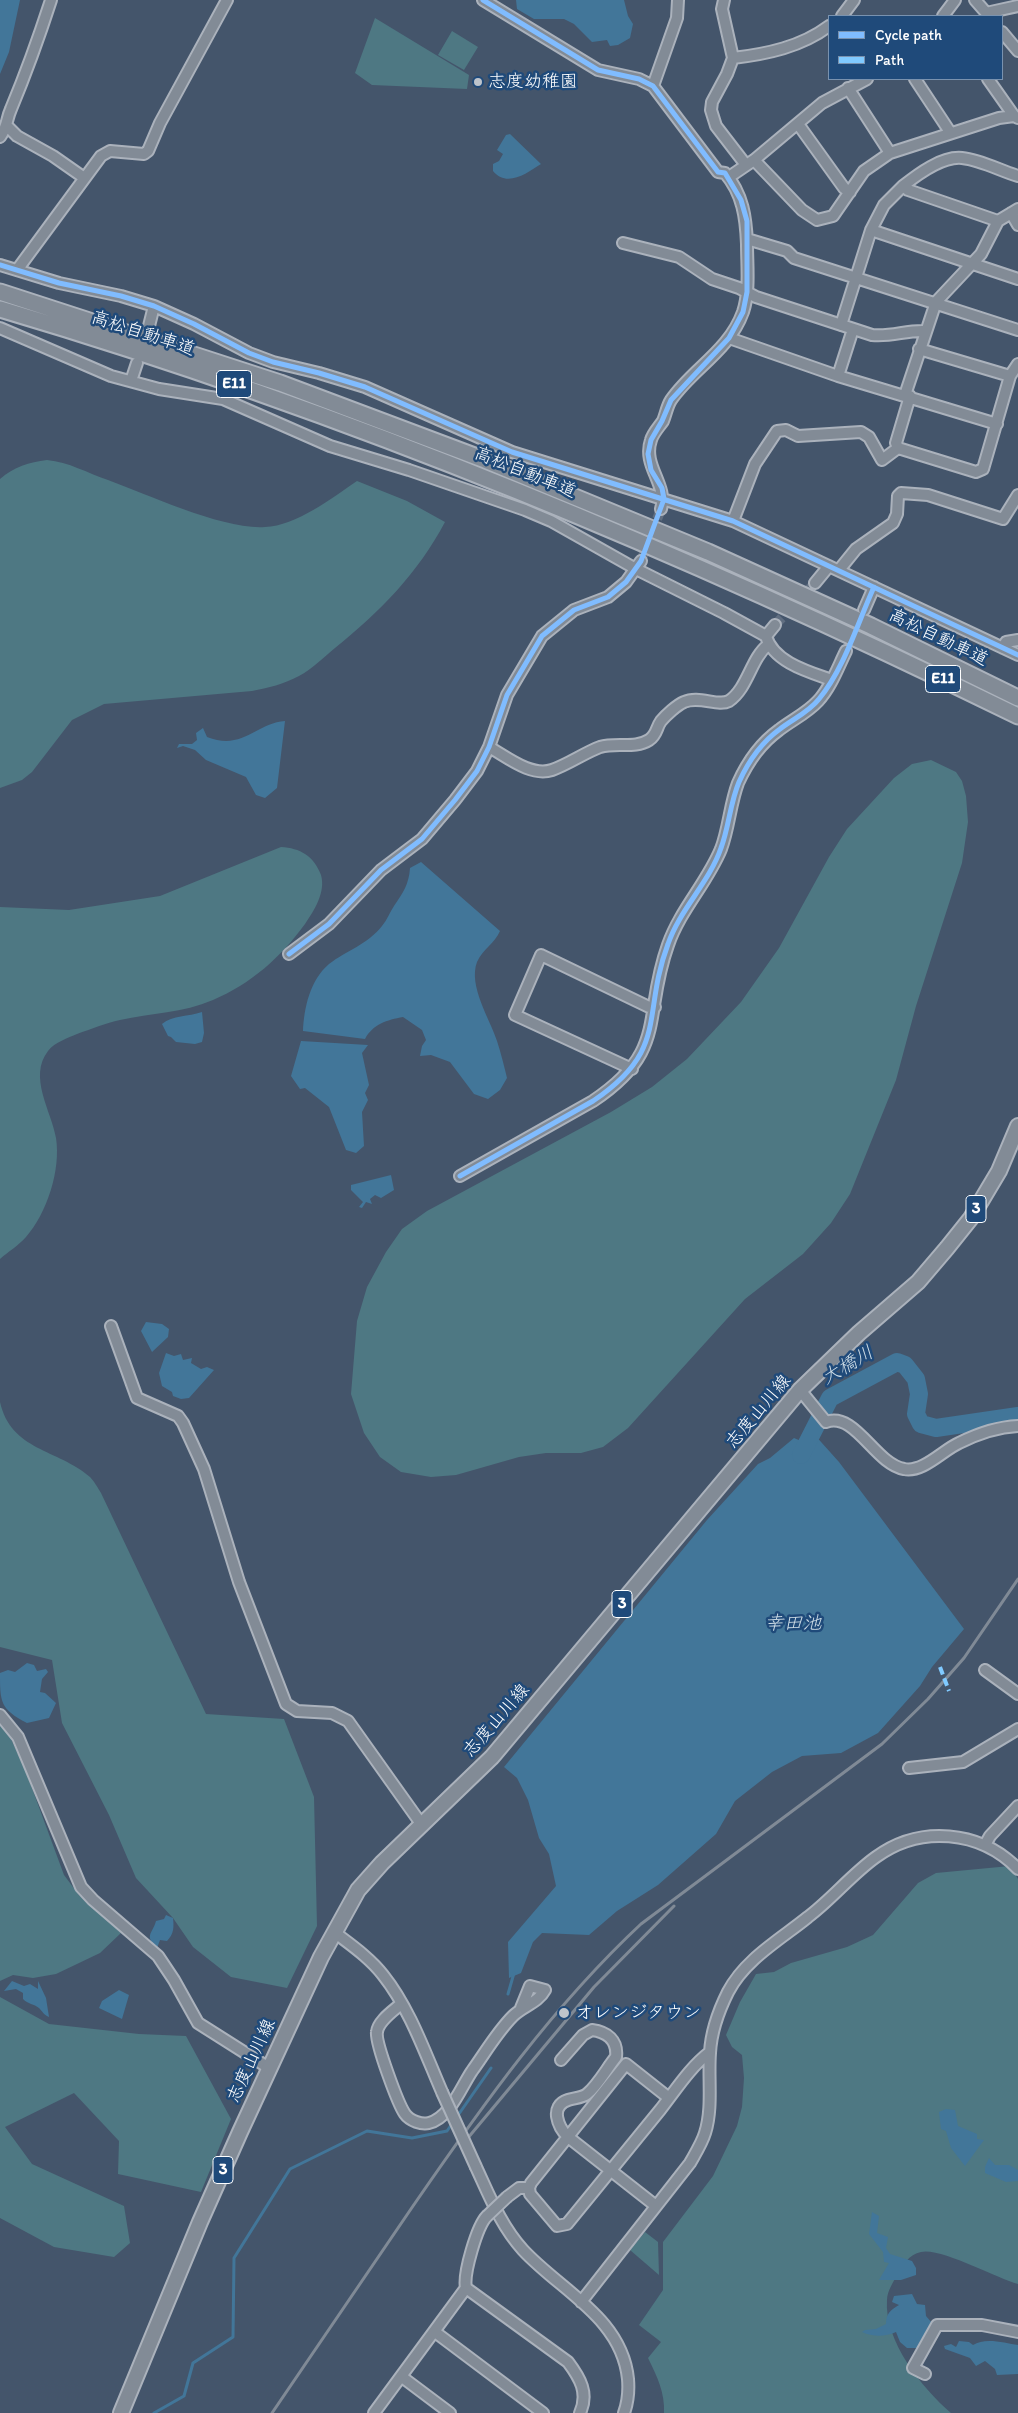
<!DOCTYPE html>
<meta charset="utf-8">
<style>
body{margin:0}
#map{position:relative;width:1018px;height:2413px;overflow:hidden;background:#44556b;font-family:Itim,sans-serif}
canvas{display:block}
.legend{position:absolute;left:828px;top:15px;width:175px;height:65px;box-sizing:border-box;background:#1f4a7a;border:1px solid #7992af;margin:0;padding:6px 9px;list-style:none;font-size:15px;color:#fff}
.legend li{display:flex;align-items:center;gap:10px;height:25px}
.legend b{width:25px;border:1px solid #7992af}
</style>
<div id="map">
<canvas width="1018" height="2413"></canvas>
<ul class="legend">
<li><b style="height:6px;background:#80bcff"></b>Cycle path</li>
<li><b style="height:6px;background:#80caff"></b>Path</li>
</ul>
</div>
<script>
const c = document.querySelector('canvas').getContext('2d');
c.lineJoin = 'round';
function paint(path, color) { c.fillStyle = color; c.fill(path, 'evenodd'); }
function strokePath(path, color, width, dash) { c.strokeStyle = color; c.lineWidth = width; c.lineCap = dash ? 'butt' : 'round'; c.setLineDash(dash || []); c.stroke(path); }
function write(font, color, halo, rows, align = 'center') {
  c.font = font + ' Itim,"Klee One",sans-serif'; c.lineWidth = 5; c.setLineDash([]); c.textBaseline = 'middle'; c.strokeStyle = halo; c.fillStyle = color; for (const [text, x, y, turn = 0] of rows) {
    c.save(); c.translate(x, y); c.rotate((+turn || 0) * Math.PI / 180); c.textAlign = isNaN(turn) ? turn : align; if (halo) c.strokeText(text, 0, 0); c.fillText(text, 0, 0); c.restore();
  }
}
paint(new Path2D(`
 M375 18 469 75 467 89 372 85 355 73Z
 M452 31 478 47 464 70 438 55Z
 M47 460C69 462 87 473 108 480 149 495 224 530 265 527 296 526 332 498 357 481L407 501 445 522C418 573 380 612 335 648 324 657 312 669 299 676 284 684 268 688 252 691L104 704 72 720 32 772 22 780 0 788V479C14 467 29 462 47 460Z
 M931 760 956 772 962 781 966 796 968 822 962 863 916 1006 896 1080 850 1194 831 1223 803 1254 745 1299 628 1428 603 1447 581 1453H546L519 1457 456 1475 431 1477 401 1472 380 1457 364 1433 351 1394 357 1321 367 1287 386 1252 402 1229 427 1211 611 1112 652 1087 687 1059 741 1002 779 948 829 857 847 829 894 778 912 764Z
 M281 847C300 848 314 856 321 875 326 892 314 911 305 924 281 957 251 984 213 1000 183 1013 151 1013 120 1020 106 1023 91 1029 77 1034 68 1038 55 1042 48 1051 28 1077 51 1110 56 1138 61 1170 47 1213 26 1237 19 1245 8 1252 0 1259V907L69 910 160 896Z
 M0 1402C11 1451 58 1449 90 1477 94 1481 98 1488 101 1493L206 1714 284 1719 314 1797 317 1926 287 1988 231 1977 193 1947 173 1918 136 1878 109 1815 62 1723 52 1660 0 1647Z
 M0 1724 7 1730 26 1772 64 1875 79 1895 121 1933 100 1953 56 1974 33 1978 13 1975 0 1981Z
 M1010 1866 1018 1879V2284C996 2278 940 2247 921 2252 909 2254 902 2266 897 2275 893 2283 887 2291 887 2300 884 2341 922 2388 951 2413H664C665 2393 657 2376 648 2358L661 2342 639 2325 663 2290V2242L713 2176 737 2126 742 2107 744 2078 742 2055 732 2047 726 2035 740 2002 756 1974 774 1972 791 1963 847 1947 873 1935 918 1883 936 1873Z
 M0 1997 49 2024 139 2034 186 2036 231 2119 201 2192 118 2174 119 2141 74 2093 5 2127 32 2164 124 2206 130 2243 114 2257 54 2247 0 2218Z
 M645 2232 658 2242 659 2275 630 2250Z`), '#4e7883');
paint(new Path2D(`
 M0 0H20L9 52 0 74Z
 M516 0H624L628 16 633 24 630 38 618 45 610 46 607 40 592 42 574 24 564 19H534L517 9Z
 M510 134 541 164C527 173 507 188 493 171V164L499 161 503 154 497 150 506 135Z
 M285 721 277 788 265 798 256 795 246 777 206 760 195 750 183 746 177 748 179 744H192L197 740 196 733 203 728 207 737C243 751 256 723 285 721Z
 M421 862 500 931C495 943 482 950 477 962 468 986 490 1019 497 1041 501 1053 504 1066 507 1078L500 1090 488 1099 474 1094 450 1062 431 1055 420 1056 422 1046 426 1040 422 1030 403 1017C387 1020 373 1024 365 1039L303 1031C304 1008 310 980 329 964 346 951 368 944 382 926 387 920 390 912 394 906 403 893 409 884 410 868Z
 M202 1012 204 1033 202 1042 195 1044 176 1042 171 1037 168 1036 162 1024C173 1015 188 1017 202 1012Z
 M301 1041 368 1045 362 1053 369 1085 365 1093 368 1100 362 1112 364 1146 356 1153 346 1150 329 1107 305 1088 300 1089 291 1076Z
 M391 1175 394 1190 381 1198 375 1195 370 1199 372 1204 366 1202 362 1208 359 1207 363 1202 351 1190V1185Z
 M146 1322 162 1324 169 1329 168 1337 152 1352 141 1331Z
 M166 1353 174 1356 181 1354 183 1360 192 1358 191 1363 201 1369 207 1367 214 1370 189 1398 181 1399 173 1396 172 1392 162 1386 159 1373Z
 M813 1433 839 1462 964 1629 932 1667 920 1686 878 1733 841 1753 802 1756 772 1772 735 1801 716 1834 658 1885 617 1911 589 1935 542 1933 533 1942 521 1973 509 1978 508 1942 556 1886 549 1854 539 1838 528 1800 517 1778 504 1767 707 1520 758 1464 770 1458 794 1438 801 1441Z
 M27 1663 34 1665 37 1671 46 1669 48 1672 42 1679 40 1692 45 1693 56 1703 49 1718 27 1723C0 1709 0 1702 0 1673L8 1670 15 1672Z
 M166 1915 173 1918C174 1927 174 1934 167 1941L160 1940 157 1948C144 1935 152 1935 156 1921L164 1919Z
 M12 1981 24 1986 30 1984 38 1989V1981L46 1998 49 2017C43 2014 43 2012 39 2008 34 2004 28 2004 23 1999V1993L16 1989 4 1991Z
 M119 1990 129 1995 122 2019 99 2008 102 2001Z
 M946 2109 955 2110 958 2126 977 2134V2139L984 2140 965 2166 951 2148 946 2131 941 2129 939 2112Z
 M989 2158 995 2165H1009L1018 2170V2181L1006 2182 985 2173V2167Z
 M872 2212 879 2216 877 2233 888 2237 886 2248 890 2254 912 2261 916 2268V2275L901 2280H879L889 2263 884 2262 883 2252 869 2234Z
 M912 2294 917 2304 925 2305 926 2316 932 2323 918 2348H907L900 2342 896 2332C885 2337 873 2337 862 2332L865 2330 876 2329 886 2324C886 2313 891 2310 899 2305L892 2302 894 2296Z
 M959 2341 969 2342 973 2345C985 2337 1005 2343 1018 2345V2374L997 2375 995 2369 985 2361 976 2366 970 2358 945 2349 944 2346 951 2344 956 2347Z`), '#427699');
strokePath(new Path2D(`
 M508 1994 514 1973
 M154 2413 184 2396 193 2363 233 2337 234 2258 290 2169 367 2131 412 2138 447 2131 491 2068`), '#427699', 3);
strokePath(new Path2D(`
 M801 1455 830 1398 897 1362 905 1365 916 1379 919 1394 916 1414 921 1424 936 1428 1018 1416`), '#427699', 18);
strokePath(new Path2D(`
 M641 561 661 509
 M775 625 815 583`), '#606e81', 10, [10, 5]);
const minor = new Path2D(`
 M483 0 598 70 639 79 653 86 718 172 725 173C743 194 746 218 747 244 747 266 750 291 743 312 729 351 692 369 671 400 667 406 666 414 663 421 659 427 653 433 651 440 642 466 668 484 661 509
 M724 0 722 9 733 58 727 74 712 102 711 110 716 126 746 165
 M975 0 989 16
 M986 13 1018 6
 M842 16 854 0
 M943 16 955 0
 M1002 32 1018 51
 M733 58C767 54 801 47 829 26
 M915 79 950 132
 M988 79 1014 116
 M653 86 677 18 678 0
 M848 88 890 153
 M798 124 844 188 850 192
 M8 127 17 136 53 156 83 177
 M0 137C8 126 6 120 11 109 26 73 39 37 51 0
 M754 160 802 210 817 220 833 216 864 171 890 153 999 118 1014 116 1018 118
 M729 177 754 160 822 103 867 79
 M1011 213 1018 225
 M998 221 908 190 903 186C918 174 942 156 962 158 981 160 1001 171 1018 176
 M871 230 1018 279
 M747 239 787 251 794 258 1018 330
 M623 243 679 257 712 279 739 288 756 297 872 335C892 337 906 330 925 331
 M0 265 59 283 121 296 154 306 194 324 249 353 273 362 319 373 365 387 512 452 733 521 1018 655
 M17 270 101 156 110 151 144 154 148 151 160 123 227 0
 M841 325 871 230 884 205 903 186
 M149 326 154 306
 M0 328 111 376 159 389 223 399 330 446 409 470 525 510 551 521 636 569 724 613 766 636C773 662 809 672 832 680
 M729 338 838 376 997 424
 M838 376 853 329
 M1010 376 1018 364
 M131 381 137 363
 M905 395 936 302 981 254 998 221 1018 209
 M898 448 976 472 983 469 1010 376 919 349
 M898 448 896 443 910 396
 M733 521 755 464 777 431 786 430 798 436 861 432 869 437 882 460 898 448
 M839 570 856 549 893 523 897 514 898 496 901 493 928 495 1003 519 1018 495
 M815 583 829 566
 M864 610 874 587
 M766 636 775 625
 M1003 648 1006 642 1018 640
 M489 747C507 757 531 777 552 770 569 764 584 753 600 747 616 742 635 749 649 740 657 735 656 728 661 721 666 715 677 705 684 702 699 695 718 707 729 701 748 688 751 658 768 645
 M289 954 329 924 381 870 422 839 455 800 477 771 489 747 507 695 542 636 574 610 608 597 626 582 641 561
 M632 1069 515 1015 541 955 649 1007H655
 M460 1176 593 1101C669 1050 642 1017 668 945 680 910 707 883 721 849 729 828 730 804 738 783 747 763 761 743 779 730 792 720 807 713 818 701 831 687 838 667 846 651
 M111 1326 137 1398 178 1416 183 1423 204 1469 239 1582 286 1704 297 1711 332 1713 348 1721 422 1825
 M800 1390 826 1422C855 1411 875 1464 904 1469 923 1473 943 1450 959 1443 977 1434 997 1427 1018 1426
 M985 1670 1018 1694
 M0 1715 18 1737 81 1887 93 1900 158 1956 174 1980 198 2023 269 2068
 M909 1768 963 1762 1018 1729
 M985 1845 990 1836 1018 1806
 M334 1932C351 1945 370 1958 383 1975 410 2009 425 2053 442 2092
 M401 2004C393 2011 378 2021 377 2032 375 2042 398 2104 405 2114 410 2121 422 2125 429 2123 450 2118 461 2087 472 2071 485 2053 497 2032 513 2016 523 2006 538 2003 545 1990L530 1986 521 2008
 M561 2060 583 2035 592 2030C607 2032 618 2040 616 2057 607 2068 598 2085 587 2094 582 2098 574 2098 568 2100 549 2106 558 2127 568 2137L656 2206
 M669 2098 626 2064 531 2183 529 2188 530 2194 557 2226 567 2224C598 2186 629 2148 660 2110 675 2091 690 2067 710 2052
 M476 2167C489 2195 501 2226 523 2250 561 2291 622 2318 628 2379 629 2391 628 2402 624 2413
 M507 2197 519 2188H529
 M487 2216C477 2226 463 2274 466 2288L568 2362C580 2378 589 2393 580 2413
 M581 2302 690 2163C695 2154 702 2143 705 2133 713 2108 708 2079 710 2053 711 2033 719 2010 728 1992 745 1959 781 1939 808 1917 832 1899 852 1874 876 1857 920 1825 980 1830 1018 1869
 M435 2332 543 2413
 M925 2374 913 2368 937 2325H982L1018 2332
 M402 2377 450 2413
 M374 2413 466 2288`);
const major = new Path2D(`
 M121 2413 200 2222 240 2132 321 1957 358 1890 382 1863 492 1757 800 1390 859 1333 918 1282 947 1248 971 1218 999 1171 1018 1126`);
const highway = new Path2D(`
 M0 292 280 383 485 460 708 552 871 626 1018 698
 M0 309C352 413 689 555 1018 716`);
strokePath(minor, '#abb2bc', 14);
strokePath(major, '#abb2bc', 18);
strokePath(highway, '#abb2bc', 19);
strokePath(minor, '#828b96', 10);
strokePath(major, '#828b96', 14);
strokePath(highway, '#828b96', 15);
strokePath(new Path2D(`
 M462 2145 594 1987 674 1906
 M272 2413C319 2344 366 2275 413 2206 482 2106 552 2007 641 1924L882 1744 928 1699 964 1658 1018 1579`), '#808a96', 3);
const minorBridge = new Path2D(`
 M442 2092 476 2167
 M487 2216 507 2197`);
strokePath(minorBridge, '#abb2bc', 14, []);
strokePath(minorBridge, '#828b96', 10);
strokePath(new Path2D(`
 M940 1667 949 1691`), '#80caff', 4, [8, 4]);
strokePath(new Path2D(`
 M0 265 59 283 121 296 154 306 194 324 249 353 273 362 319 373 365 387 512 452 733 521 1018 655
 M289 954 329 924 381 870 422 839 455 800 477 771 489 747 507 695 542 636 574 610 608 597 626 582 641 561 664 499 662 488 651 470 648 454 651 440 662 421 671 400 729 338 743 312 747 292V221L741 200 725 173 718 172 653 86 639 79 598 70 483 0
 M460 1176 593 1101C670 1049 641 1016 668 944 680 909 709 883 721 848 729 827 730 803 739 782 748 762 762 742 780 729 793 719 809 712 819 699 844 669 858 622 874 587`), '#80bcff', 5);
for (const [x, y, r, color] of [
 [478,82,5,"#bec4cb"],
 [564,2013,6,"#bec4cb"]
]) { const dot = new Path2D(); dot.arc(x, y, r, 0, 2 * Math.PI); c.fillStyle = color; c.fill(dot); strokePath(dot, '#1f4a7a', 2); }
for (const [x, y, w] of [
 [234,384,35],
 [943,679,35],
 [976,1209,20],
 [622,1604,20],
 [223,2170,20]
]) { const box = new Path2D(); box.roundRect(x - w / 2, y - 13.5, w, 27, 4); c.fillStyle = '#1f4a7a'; c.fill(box); strokePath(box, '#fff', 1); }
write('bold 16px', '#fff', null, [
 ["E11",234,384],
 ["E11",943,679],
 ["3",976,1209],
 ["3",622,1604],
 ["3",223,2170]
]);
write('18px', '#fff', '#1f4a7a', [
 ["志度幼稚園",488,82],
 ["オレンジタウン",575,2013]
], 'left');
write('18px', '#fff', '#1f4a7a', [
 ["高松自動車道",143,334,18],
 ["高松自動車道",525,473,22],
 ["高松自動車道",938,638,26],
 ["志度山川線",759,1412,-50],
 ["志度山川線",497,1721,-49],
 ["志度山川線",252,2061,-65]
]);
write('italic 19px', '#d0dee7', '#1f4a7a', [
 ["大橋川",848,1366,-31],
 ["幸田池",793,1624]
]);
</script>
